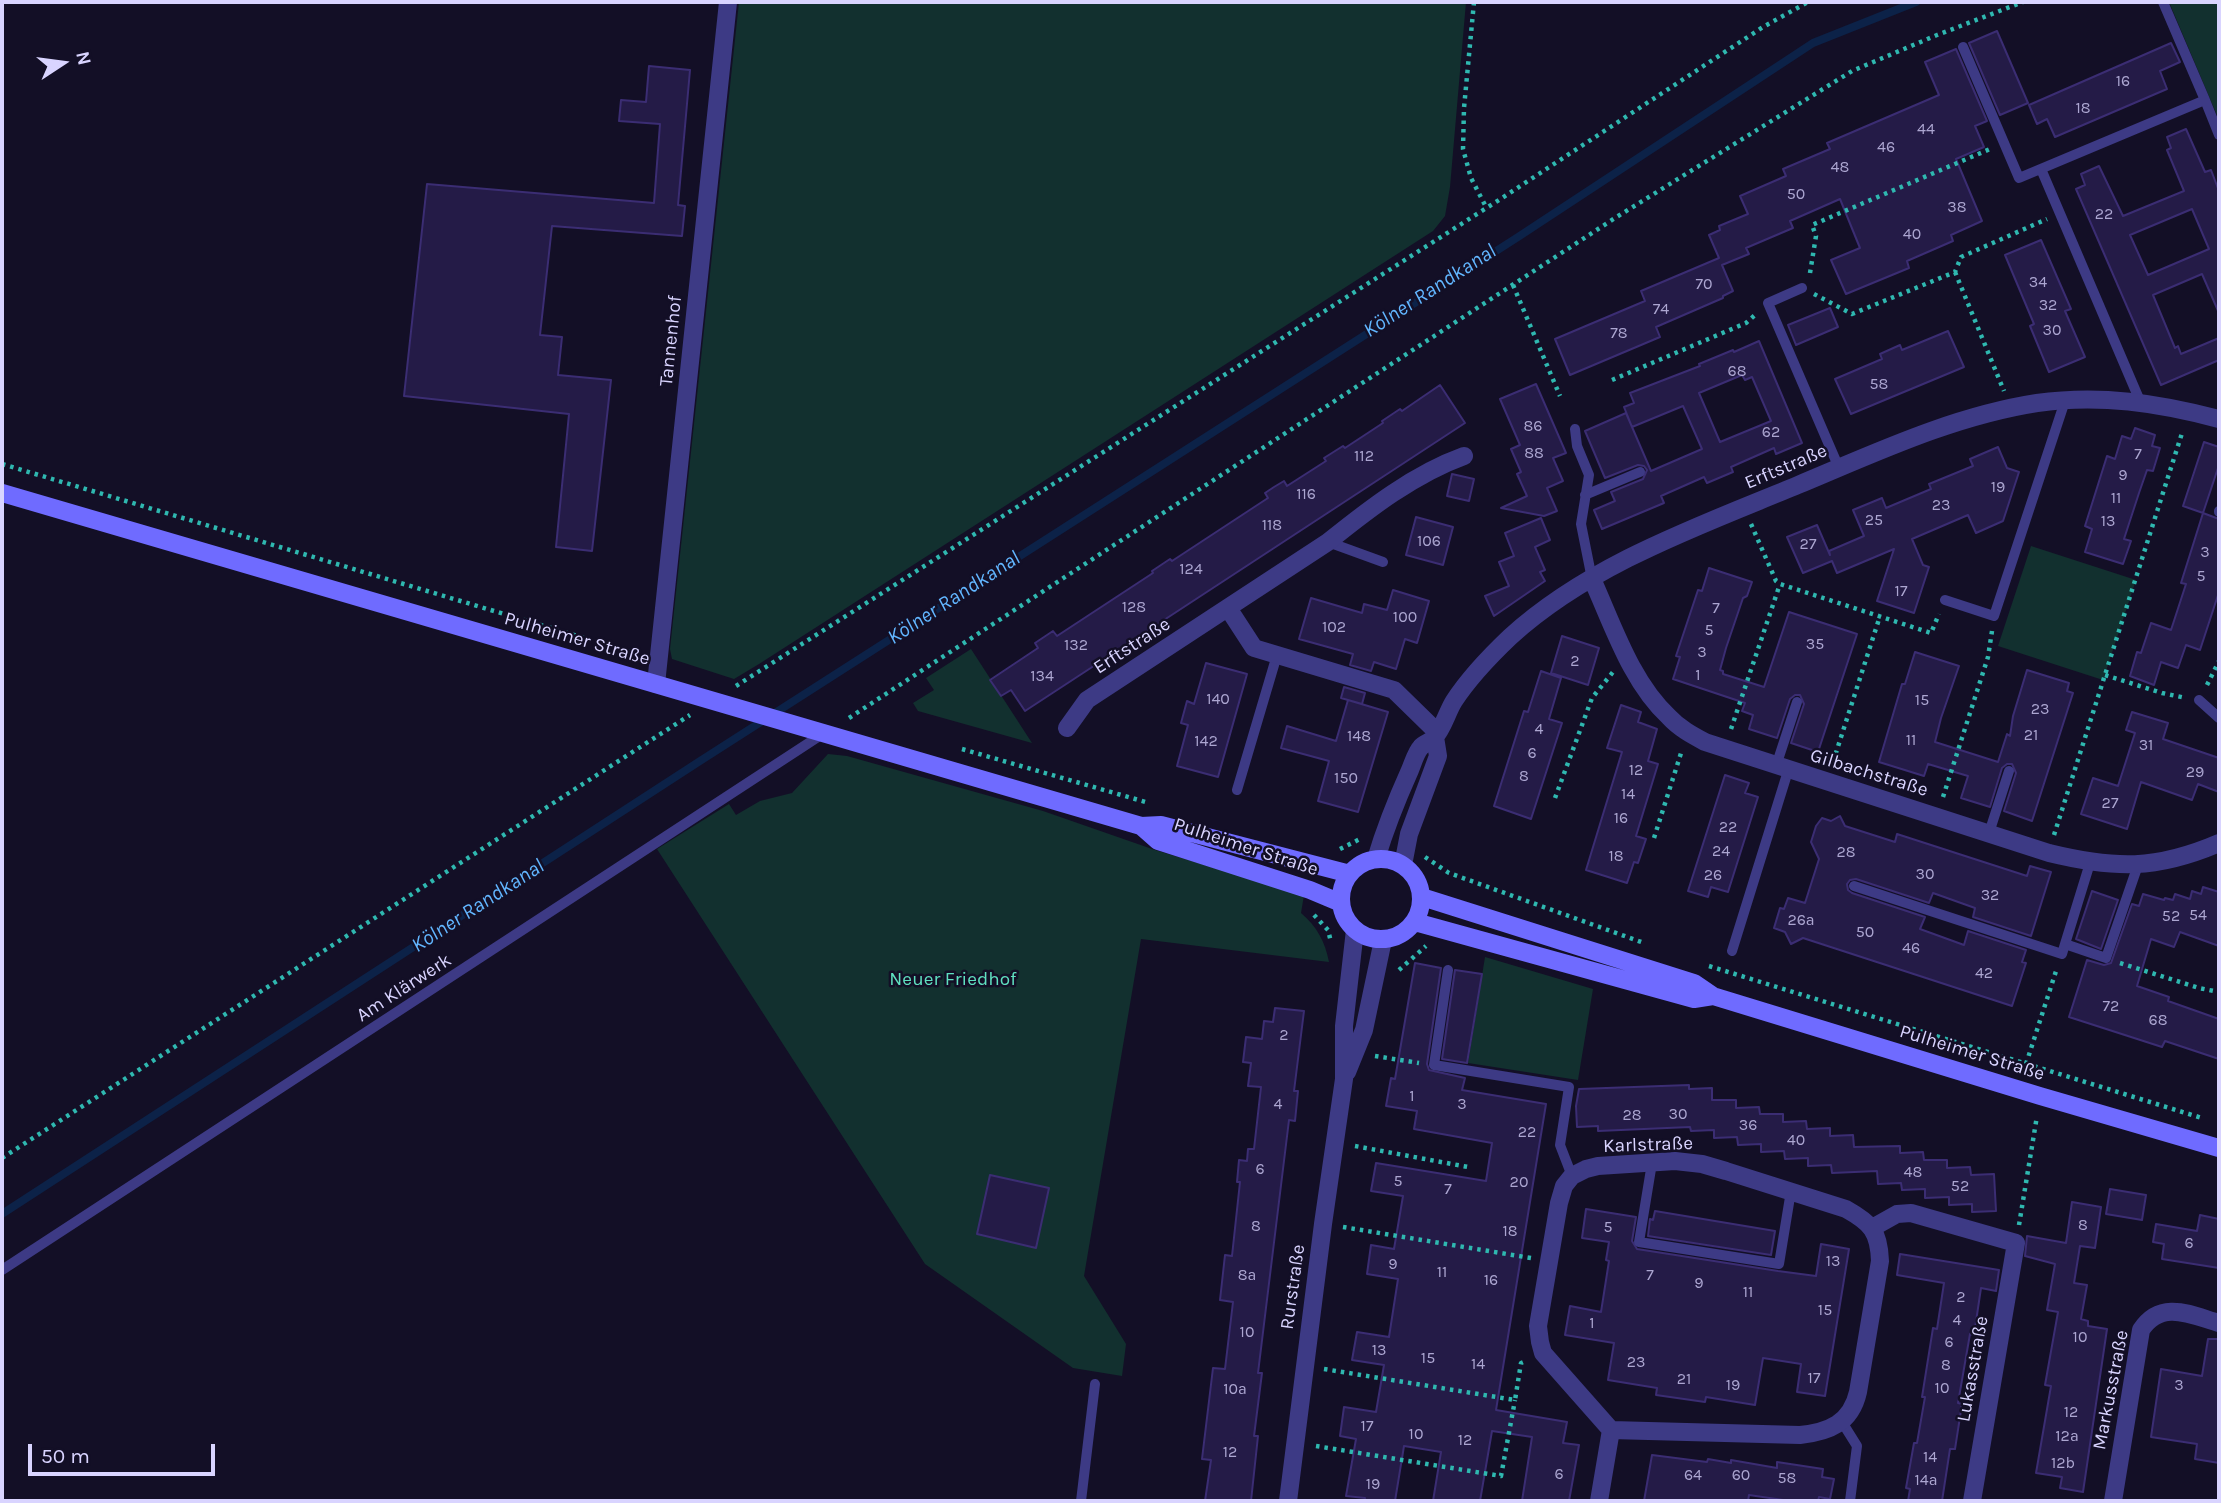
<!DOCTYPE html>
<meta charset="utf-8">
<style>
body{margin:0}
#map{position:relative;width:2221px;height:1503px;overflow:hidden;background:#130f26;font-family:Karla,sans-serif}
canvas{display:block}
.frame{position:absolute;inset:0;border:4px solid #d9d4ff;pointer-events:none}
.north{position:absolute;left:28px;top:28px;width:70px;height:70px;-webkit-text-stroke:5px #130f26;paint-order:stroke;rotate:77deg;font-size:19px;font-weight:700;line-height:28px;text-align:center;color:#d9d4ff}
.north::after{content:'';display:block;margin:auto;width:24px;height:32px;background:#d9d4ff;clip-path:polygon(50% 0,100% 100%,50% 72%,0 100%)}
.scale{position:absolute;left:28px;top:1444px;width:187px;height:32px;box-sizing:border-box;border:4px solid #d9d4ff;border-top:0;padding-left:9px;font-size:21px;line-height:24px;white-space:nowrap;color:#d9d4ff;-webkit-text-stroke:5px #130f26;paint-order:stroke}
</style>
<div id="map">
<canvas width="2221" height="1503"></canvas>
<div class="frame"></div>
<div class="north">N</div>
<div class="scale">50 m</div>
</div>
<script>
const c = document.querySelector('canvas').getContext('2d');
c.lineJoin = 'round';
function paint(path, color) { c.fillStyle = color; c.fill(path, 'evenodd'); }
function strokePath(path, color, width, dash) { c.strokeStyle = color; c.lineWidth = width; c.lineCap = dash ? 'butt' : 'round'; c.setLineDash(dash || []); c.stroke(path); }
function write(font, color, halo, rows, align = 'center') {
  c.font = font + ' Karla,sans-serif'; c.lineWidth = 5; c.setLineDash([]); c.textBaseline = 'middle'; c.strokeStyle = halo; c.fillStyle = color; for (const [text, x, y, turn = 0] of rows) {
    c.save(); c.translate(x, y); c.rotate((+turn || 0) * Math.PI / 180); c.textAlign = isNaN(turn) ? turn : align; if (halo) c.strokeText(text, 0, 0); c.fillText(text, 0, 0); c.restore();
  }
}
paint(new Path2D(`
 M739 2H1466L1450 187 1445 216 1433 231 759 664 734 679 672 659 670 649Z
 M2169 2H2219V120Z
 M2031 546 2136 580 2103 680 1998 646Z
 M971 649 1032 743 918 711 913 703 934 690 926 678Z
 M828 754 847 756 1043 811 1155 850 1304 895 1301 913C1317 927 1325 941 1329 962L1141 939 1084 1276 1126 1344 1122 1376 1073 1368 925 1264 657 849 729 804 736 815 760 801 792 793Z
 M1485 957 1593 989 1578 1080 1468 1063Z`), '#12302f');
strokePath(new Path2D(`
 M2 1214 700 761 1518 237 1813 43 1916 2`), '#0c2248', 8);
const building = new Path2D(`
 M1997 31 2028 103 2000 115 1969 43Z
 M2171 43 2180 62 2160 71 2167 89 2055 137 2047 119 2037 124 2029 105Z
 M1956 49 1987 121 1975 126 1984 147 1956 159 1982 221 1951 235 1953 241 1907 261 1909 268 1846 294 1831 260 1860 248 1840 199 1790 221 1793 228 1746 248 1749 254 1722 265 1733 291 1723 296V298L1656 327 1660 337 1570 375 1555 339 1645 301 1641 291 1719 258 1709 235 1720 230 1719 226 1748 214 1740 196 1786 176 1783 169 1830 149 1827 143 1939 95 1925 62Z
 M649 66 690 70 678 205 685 206 682 236 552 226 540 335 562 337 558 375 611 380 592 551 556 547 569 414 404 396 427 184 654 203 660 124 619 121 621 100 646 102Z
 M2186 129 2205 172 2211 170 2219 191V313L2202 274 2153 295 2175 348 2178 346 2181 354 2219 338V360L2161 385 2076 189 2085 185 2081 174 2099 166 2123 216 2184 191 2167 150 2171 148 2167 137ZM2192 209 2209 249 2148 275 2130 235Z
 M2041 240 2071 309 2065 311 2085 357 2049 372 2030 326 2034 324 2005 255Z
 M1830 308 1838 327 1796 345 1788 325Z
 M1948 331 1964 367 1851 414 1835 379 1882 359 1880 354 1900 345 1902 350Z
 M1759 341 1802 443 1776 454 1774 448 1731 467 1733 472 1707 483 1704 477 1661 496 1664 503 1602 529 1594 510 1615 501 1611 492 1643 479 1647 470 1644 466 1638 465 1605 478 1585 431 1626 413 1651 471 1702 449 1683 406 1632 427 1624 407 1634 403 1630 393 1700 366 1699 364 1733 350 1734 352ZM1742 375 1745 380 1752 377 1771 421 1720 442 1699 393Z
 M1536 384 1566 453 1553 458 1563 481 1547 488 1557 511 1544 516 1501 508 1527 496 1517 474 1521 472 1511 449 1520 445 1500 399Z
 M1440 385 1465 423 1025 711 1011 690 1001 696 990 680 1038 648 1035 643 1053 631 1057 636 1153 573 1152 571 1170 559 1172 561 1268 498 1265 493 1274 487 1284 481 1287 486 1326 461 1324 458 1343 446 1345 448 1383 423 1382 421 1400 409 1402 411Z
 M2135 428 2155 435 2152 446 2160 448 2153 471 2147 470 2139 493 2124 539 2131 541 2123 564 2085 552 2092 529 2085 526 2107 456 2115 459 2122 436 2131 439Z
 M2204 442 2219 447V465L2203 513 2219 519V592L2200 650 2186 645 2178 668 2161 662 2154 685 2130 676 2137 652 2141 653 2151 623 2171 630 2186 584 2181 583 2203 513 2183 506Z
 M1998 447 2007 468 2019 472 2003 521 1976 533 1968 515 1912 539 1923 565 1929 567 1914 613 1877 601 1894 549 1837 573 1832 561 1803 573 1787 537 1817 525 1830 555 1829 551 1864 536 1853 510 1882 498 1886 508 1931 489 1929 484 1973 466 1970 459Z
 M1452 474 1474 479 1469 501 1447 496Z
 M1416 517 1453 527 1443 565 1406 555Z
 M1541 518 1550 540 1535 547 1545 570 1540 572 1545 581 1494 616 1485 596 1509 586 1499 562 1514 556 1505 533Z
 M1709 568 1752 582 1747 596 1743 598 1726 648 1720 670 1723 671V674L1764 687 1789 612 1857 634 1818 752 1791 743 1804 704 1800 695H1795L1790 699 1777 738 1749 729 1753 715 1742 711 1745 703 1673 679 1680 657 1676 656 1698 590 1702 591Z
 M1393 590 1429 601 1417 643 1405 639 1396 669 1374 662 1371 671 1350 665 1353 654 1299 639 1311 598 1362 613 1364 604 1387 610Z
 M1562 636 1599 648 1588 685 1551 673Z
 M1915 652 1959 666 1941 718 1935 742 1998 762 2007 734 2010 736 2013 716 2027 670 2069 683 2067 691 2073 693 2032 821 2004 811 2016 773 2012 764H2007L2002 768 1990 807 1961 798 1968 776 1928 764 1924 776 1879 762 1902 684H1905Z
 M1206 663 1247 674 1218 777 1177 766 1188 725 1181 723 1187 701 1194 704Z
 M1541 671 1561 678 1549 719 1562 723 1531 819 1494 806 1524 711 1528 712Z
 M1344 687 1365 693 1362 704 1341 698Z
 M1348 700 1388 712 1358 812 1318 801 1329 761 1281 748 1287 726 1336 741Z
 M1621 705 1641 712 1638 722 1657 729 1648 761 1658 764 1636 836 1646 839 1638 863 1634 862 1627 883 1586 870 1622 752 1607 748Z
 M2132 712 2168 723 2163 739 2219 758V792L2198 784 2192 800 2141 782 2127 829 2081 814 2093 778 2118 786 2135 733 2126 730Z
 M1725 775 1749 783 1745 793 1758 797 1728 892 1711 887 1708 897 1688 891Z
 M1840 816 1845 826 1895 842 1897 834 2027 876 2030 866 2051 872 2031 936 1973 917 1975 908 1933 893 1929 903 1856 879 1850 880 1847 884 1848 890 1852 893 1925 917 1920 929 1964 945 1968 931 2026 950 2022 962 2026 963 2012 1006 1803 938 1791 944 1785 932 1774 928 1780 908 1784 909 1788 898 1805 903 1819 859 1811 842 1816 826 1822 818 1831 821Z
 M2203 887 2219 892V946L2180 932 2174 947 2151 939 2137 986 2169 997 2168 1001 2219 1019V1059L2165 1041 2162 1047 2069 1017 2087 960 2104 965 2111 963 2132 904 2139 906 2143 894 2164 900 2165 898 2173 900 2175 894 2190 899 2192 891 2201 894Z
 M2092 891 2118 900 2101 949 2076 939Z
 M1415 963 1441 968 1427 1064 1429 1070 1465 1078 1462 1090 1546 1104 1496 1410 1567 1422 1563 1443 1579 1445 1569 1501H1522L1532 1437 1492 1431 1480 1501H1433L1441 1452 1404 1446 1395 1501H1364L1365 1498 1346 1496 1356 1439 1340 1436 1344 1407 1376 1412 1384 1365 1352 1360 1357 1332 1389 1337 1398 1279 1367 1274 1371 1245 1394 1249 1403 1196 1371 1191 1376 1163 1486 1181 1492 1143 1414 1129 1417 1111 1386 1106 1391 1078 1395 1079Z
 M1455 970 1482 974 1467 1063 1442 1059Z
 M1275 1008 1304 1011 1294 1091H1298L1295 1121 1289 1120 1258 1373H1262L1254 1436H1258L1251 1501H1205L1211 1460 1202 1459 1213 1368 1225 1369 1233 1302 1220 1300 1225 1255 1232 1256 1240 1182H1237L1239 1160 1247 1161 1248 1149H1254L1261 1087 1248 1086 1251 1063 1243 1062 1246 1037 1262 1039 1264 1021 1273 1022Z
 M1689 1085V1089L1712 1088V1100H1736V1108L1759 1107 1760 1114H1783V1122L1806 1121 1807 1129 1830 1128V1136L1853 1135 1854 1147 1900 1146V1153L1923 1152 1924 1160H1947V1168L1970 1167 1971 1175 1994 1174 1996 1211 1972 1212V1204L1949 1205V1197L1925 1198V1189L1902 1190 1901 1183 1878 1184 1877 1171 1832 1173 1831 1165 1808 1166V1158L1785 1159 1784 1151 1761 1152V1144L1738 1145 1737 1137 1714 1138V1130L1691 1131 1690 1127 1598 1131V1126L1577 1127 1576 1106 1579 1089Z
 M990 1175 1049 1188 1036 1248 977 1234Z
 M2110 1189 2146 1195 2142 1220 2106 1214Z
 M2072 1202 2101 1207 2095 1248 2080 1246 2074 1283 2087 1285 2081 1319 2088 1321V1326L2107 1329 2083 1492 2060 1488 2062 1477 2036 1473 2051 1386 2045 1385 2058 1312 2047 1310 2055 1264 2025 1256 2027 1236 2066 1243Z
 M1586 1209 1636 1217 1632 1241 1637 1249 1778 1271 1816 1276 1821 1244 1849 1249 1825 1396 1797 1392 1801 1364 1763 1358 1755 1405 1706 1397 1705 1402 1656 1395 1657 1388 1608 1380 1614 1343 1565 1335 1570 1306 1601 1312 1609 1261 1606 1260 1609 1242 1582 1238Z
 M1655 1211 1775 1231 1771 1255 1648 1236 1650 1219 1653 1220Z
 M2200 1215 2219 1219V1268L2162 1259 2164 1244 2153 1242 2156 1224 2197 1231Z
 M1900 1254 1999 1270 1996 1291 1981 1288 1974 1335 1970 1334 1958 1403 1962 1404 1955 1449H1950L1942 1501H1908L1910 1489 1906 1488 1914 1443H1917L1925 1397H1922L1933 1328 1937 1329 1944 1283 1897 1275Z
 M2208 1339H2219V1463L2195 1459 2197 1444 2151 1437 2161 1369 2202 1376Z
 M1652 1455 1707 1462 1708 1459 1731 1463V1460L1777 1468V1462L1823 1469 1822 1477 1834 1479 1830 1499 1819 1497 1818 1501H1790L1749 1495 1748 1501H1644Z`);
paint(building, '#241b47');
strokePath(building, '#3b2d73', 2);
strokePath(new Path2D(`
 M1474 2 1464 108 1463 149 1471 178 1486 207
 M1955 272 2004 391
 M1810 273 1816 236 1812 225 1990 149
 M1513 285 1560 396
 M1814 294 1852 314 1955 272 1961 257 2047 219
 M1612 380 1746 323 1755 315
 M2 464 638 654
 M1751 524 1776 581 1780 584 1931 633 1939 614
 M2105 675 2162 693 2186 698
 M2207 685 2219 661
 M736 686 1499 200 1763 27 1808 2
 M849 718 1615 218 1852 71 1937 35 2023 2
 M1731 729 1780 584
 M962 749 1149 803
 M1833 762 1880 616
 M1943 797 1988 657 1992 631
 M1555 798 1592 698 1613 672
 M2054 835 2183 430
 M1654 838 1682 750
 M1340 849 1360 839
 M1425 857 1449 873 1644 943
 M1314 915 1328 930 1331 942
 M2120 963 2199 988 2219 992
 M1709 966 2202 1118
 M1399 970 1426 946
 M1375 1056 1419 1063
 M2026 1064 2057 968
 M1355 1146 1468 1167
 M2 1158 690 715
 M2019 1225 2037 1116
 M1343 1227 1531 1258
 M1324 1369 1515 1400 1521 1363 1526 1361
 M1316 1446 1501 1476 1515 1400`), '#2fb8b0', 4.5, [3.5, 5]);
strokePath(new Path2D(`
 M2163 2 2205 100
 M1963 47 2019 178 2205 100 2219 135
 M2041 169 2140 401
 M1802 288 1768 303 1839 468
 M1575 429 1577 446 1589 475 1581 524 1592 579
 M1585 495 1640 472
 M2219 512V511
 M1328 542 1383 562
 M1945 600 1994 616 2065 401
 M2199 700 2219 718
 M1776 766 1797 702
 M1237 790 1277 655
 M1989 833 2009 771
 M2090 863 2065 944 2106 958 2138 865
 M1854 886 2062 954 2065 944
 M1732 951 1788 771
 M1448 970 1434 1065 1569 1087 1560 1145 1572 1176
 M1652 1163 1639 1242 1779 1264 1791 1191
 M2 1270 824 733
 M1842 1422 1857 1446 1850 1501
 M1081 1501 1095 1384`), '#3d3a85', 10);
strokePath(new Path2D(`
 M1592 579C1613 625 1631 682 1669 717 1679 728 1692 735 1705 742L2049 853C2115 869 2156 870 2219 843
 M1228 608 1254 648 1394 690 1437 732
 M656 684 728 2
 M1067 728 1087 700 1328 542C1369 509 1414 474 1464 456
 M1376 859C1385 829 1397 799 1410 770 1413 763 1416 752 1421 747 1424 743 1431 742 1434 738 1443 729 1447 712 1454 701 1469 678 1490 656 1510 637 1590 564 1699 526 1798 485 1875 453 1953 416 2037 403 2100 394 2158 403 2219 419
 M1403 865 1409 834 1438 756 1435 737
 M1347 1072 1364 1030 1383 940
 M1872 1228 1897 1214 1911 1213 2016 1243 1972 1501
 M1288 1501 1323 1224 1344 1079V1026L1355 930
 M1599 1501 1611 1430 1543 1353 1540 1342 1538 1326 1559 1203 1564 1186 1572 1176 1586 1169 1598 1166 1675 1161 1702 1164 1726 1171 1846 1209C1871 1223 1879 1231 1880 1261L1858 1392C1851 1423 1829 1432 1800 1435L1611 1430
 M2113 1501 2141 1330C2161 1299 2191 1315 2219 1323`), '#3d3a85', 18);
strokePath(new Path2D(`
 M2 493 1141 826 1161 825 1350 874
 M1141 826 1158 841 1310 890 1341 903
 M1341 899a40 40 0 1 1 80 0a40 40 0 1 1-80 0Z
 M1422 897 1694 983 1713 996 2040 1096 2219 1148
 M1415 922 1694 999 1713 996`), '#6f6bff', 18);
write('16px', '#aca6d1', null, [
 ["16",2123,81],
 ["18",2083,108],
 ["44",1926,129],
 ["46",1886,147],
 ["48",1840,167],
 ["50",1796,194],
 ["38",1957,207],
 ["22",2104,214],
 ["40",1912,234],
 ["34",2038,282],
 ["70",1704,284],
 ["32",2048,305],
 ["74",1661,309],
 ["30",2052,330],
 ["78",1619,333],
 ["68",1737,371],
 ["58",1879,384],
 ["86",1533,426],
 ["62",1771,432],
 ["88",1534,453],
 ["7",2138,454],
 ["112",1364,456],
 ["9",2123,475],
 ["19",1998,487],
 ["116",1306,494],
 ["11",2116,498],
 ["23",1941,505],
 ["25",1874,520],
 ["13",2108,521],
 ["118",1272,525],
 ["106",1429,541],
 ["27",1808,544],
 ["3",2205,552],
 ["124",1191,569],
 ["5",2201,576],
 ["17",1901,591],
 ["128",1134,607],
 ["7",1716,608],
 ["100",1405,617],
 ["102",1334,627],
 ["5",1709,630],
 ["35",1815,644],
 ["132",1076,645],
 ["3",1702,652],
 ["2",1575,661],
 ["1",1698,675],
 ["134",1042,676],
 ["140",1218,699],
 ["15",1922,700],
 ["23",2040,709],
 ["4",1539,729],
 ["21",2031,735],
 ["148",1359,736],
 ["11",1911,740],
 ["142",1206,741],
 ["31",2146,745],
 ["6",1532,753],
 ["12",1636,770],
 ["29",2195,772],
 ["8",1524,776],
 ["150",1346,778],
 ["14",1628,794],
 ["27",2110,803],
 ["16",1621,818],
 ["22",1728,827],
 ["24",1721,851],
 ["28",1846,852],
 ["18",1616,856],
 ["30",1925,874],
 ["26",1713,875],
 ["32",1990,895],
 ["54",2198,915],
 ["52",2171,916],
 ["26a",1801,920],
 ["50",1865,932],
 ["46",1911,948],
 ["42",1984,973],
 ["72",2111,1006],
 ["68",2158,1020],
 ["2",1284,1035],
 ["1",1412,1096],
 ["4",1278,1104],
 ["3",1462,1104],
 ["30",1678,1114],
 ["28",1632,1115],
 ["36",1748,1125],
 ["22",1527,1132],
 ["40",1796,1140],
 ["6",1260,1169],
 ["48",1913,1172],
 ["5",1398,1181],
 ["20",1519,1182],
 ["52",1960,1186],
 ["7",1448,1189],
 ["8",2083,1225],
 ["8",1256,1226],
 ["5",1608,1227],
 ["18",1510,1231],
 ["6",2189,1243],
 ["13",1833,1261],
 ["9",1393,1264],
 ["11",1442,1272],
 ["8a",1247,1275],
 ["7",1650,1275],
 ["16",1491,1280],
 ["9",1699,1283],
 ["11",1748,1292],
 ["2",1961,1297],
 ["15",1825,1310],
 ["4",1957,1320],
 ["1",1592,1323],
 ["10",1247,1332],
 ["10",2080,1337],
 ["6",1949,1342],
 ["13",1379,1350],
 ["15",1428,1358],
 ["23",1636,1362],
 ["14",1478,1364],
 ["8",1946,1365],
 ["17",1814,1378],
 ["21",1684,1379],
 ["19",1733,1385],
 ["3",2179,1385],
 ["10",1942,1388],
 ["10a",1235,1389],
 ["12",2071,1412],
 ["17",1367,1426],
 ["10",1416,1434],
 ["12a",2067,1436],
 ["12",1465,1440],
 ["12",1230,1452],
 ["14",1930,1457],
 ["12b",2063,1463],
 ["6",1559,1474],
 ["64",1693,1475],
 ["60",1741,1475],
 ["58",1787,1478],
 ["14a",1926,1480],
 ["19",1373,1484]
]);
write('19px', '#d9d4ff', '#130f26', [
 ["Tannenhof",671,341,-84],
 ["Erftstraße",1786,467,-23],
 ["Pulheimer Straße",577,639,16],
 ["Erftstraße",1132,646,-33],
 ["Gilbachstraße",1869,773,17],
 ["Pulheimer Straße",1246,847,18],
 ["Am Klärwerk",404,988,-33],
 ["Pulheimer Straße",1972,1053,17],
 ["Karlstraße",1648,1145,-2],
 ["Rurstraße",1293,1287,-82],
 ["Lukasstraße",1973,1369,-80],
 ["Markusstraße",2111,1390,-79]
]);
write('19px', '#5fe0c0', '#130f26', [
 ["Neuer Friedhof",953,980]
]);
write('italic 21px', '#62b6ff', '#130f26', [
 ["Kölner Randkanal",1430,291,-33],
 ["Kölner Randkanal",954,598,-33],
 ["Kölner Randkanal",478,906,-33]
]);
</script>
